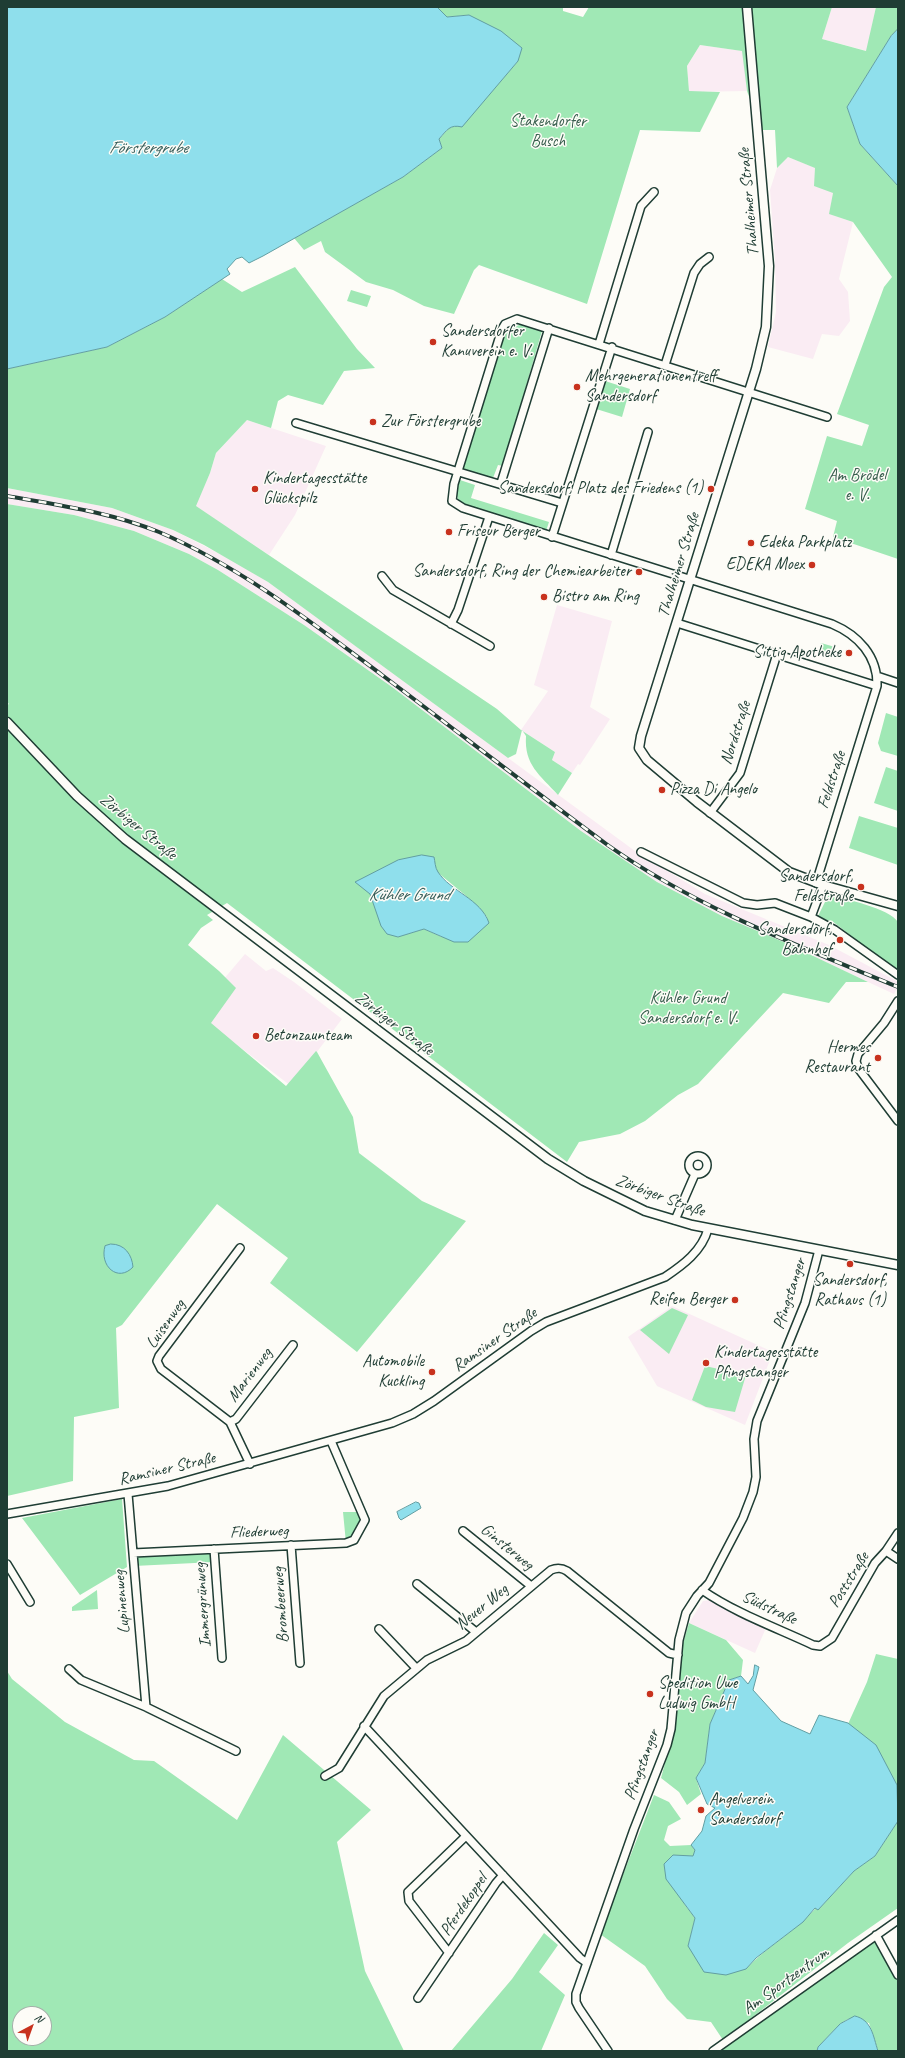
<!DOCTYPE html>
<meta charset="utf-8">
<style>
body{margin:0}
#map{position:relative;width:905px;height:2058px;overflow:hidden;background:#fdfcf7;font-family:Caveat,sans-serif}
canvas{display:block}
.frame{position:absolute;inset:0;border:8px solid #1f3d34;pointer-events:none}
.north{position:absolute;left:12px;top:2006px;width:40px;height:40px;box-sizing:border-box;background:#fdfcf7;border:1px solid #a4b0a9;border-radius:50%;rotate:41deg;font-size:11px;font-weight:700;line-height:16px;text-align:center;color:#1f3d34}
.north::after{content:'';display:block;margin:auto;width:14px;height:18px;background:#c8321e;clip-path:polygon(50% 0,100% 100%,50% 72%,0 100%)}
</style>
<div id="map">
<canvas width="905" height="2058"></canvas>
<div class="frame"></div>
<div class="north">N</div>
</div>
<script>
const c = document.querySelector('canvas').getContext('2d');
c.lineJoin = 'round';
function paint(path, color) { c.fillStyle = color; c.fill(path, 'evenodd'); }
function strokePath(path, color, width, dash) { c.strokeStyle = color; c.lineWidth = width; c.lineCap = dash ? 'butt' : 'round'; c.setLineDash(dash || []); c.stroke(path); }
function write(font, color, halo, rows, align = 'center') {
  c.font = font + ' Caveat,sans-serif'; c.lineWidth = 3; c.setLineDash([]); c.textBaseline = 'middle'; c.strokeStyle = halo; c.fillStyle = color; for (const [text, x, y, turn = 0] of rows) {
    c.save(); c.translate(x, y); c.rotate((+turn || 0) * Math.PI / 180); c.textAlign = isNaN(turn) ? turn : align; if (halo) c.strokeText(text, 0, 0); c.fillText(text, 0, 0); c.restore();
  }
}
paint(new Path2D(`
 M832 7H876L867 51 822 39Z
 M700 45 743 51 747 91 689 92 687 66Z
 M788 157 816 168 833 193 830 214 853 222 839 279 848 292 850 321 839 336 822 334 813 359 768 347 776 312 775 260 770 190 777 168Z
 M247 420 326 446 295 515 269 555 195 506 210 473 216 453Z
 M7 488 112 508 173 530 232 560 268 582 635 851 705 894 829 945 893 979 898 982V991L896 990 894 994 868 982 786 943 722 916 657 882 581 831 392 687 304 625 218 570 189 554 134 531 74 515 7 504Z
 M557 605 612 621 590 707 610 719 580 765 578 764 572 773 552 760 555 752 521 730 548 691 534 685Z
 M245 954 266 971 273 968 294 982 342 1019 291 1086 195 1013Z
 M672 1306 773 1352 745 1425 657 1386 628 1337Z
 M710 1600 766 1628 755 1653 689 1623 703 1601Z`), '#faecf3');
paint(new Path2D(`
 M437 7H563V11L583 17 589 7H832L822 39 866 51 876 7H898V29L891 36 847 107 860 144 898 186V559L833 537 837 521 805 509 827 436 862 446 869 425 837 414 884 287 892 277 853 222 829 214 833 193 814 186 815 168 788 157 777 168 775 130H761L747 91 742 51 700 45 687 66 689 91 720 92 700 132 640 130 587 304 479 265 474 270 454 314 424 306 393 290 366 282 325 252 321 241 304 250 294 238 403 177 442 148 439 139 450 127 454 125 490 93 518 61 469 15 447 17Z
 M295 267 357 349 375 368 344 371 323 405 288 395 278 401 271 428 247 420 216 453 210 473 196 506 497 709 521 730 555 752 552 760 572 773 558 795C540 775 524 765 526 736L522 730 516 754 508 758 268 582 204 545 173 530 112 508 7 488V369L107 347 165 317 222 279 242 292Z
 M351 290 371 296 367 307 347 301Z
 M519 325H526L542 331 503 466 498 465 493 478 463 469 505 333 508 330Z
 M602 380 630 389 622 417 593 408Z
 M460 480 475 485 471 498 549 522 546 531 462 505C455 497 456 491 460 480Z
 M7 504 74 515 134 531 189 554 218 570 304 625 392 687 581 831 657 882 722 916 786 943 868 982H846L829 1003 783 993 698 1084 678 1095 645 1121 620 1134 579 1142 567 1162 227 903 207 915 213 920 201 928 188 945 219 971 236 988 211 1023 286 1086 316 1051 317 1052 353 1117 359 1153 422 1201 466 1221 357 1352 270 1283 288 1258 217 1204 122 1325 116 1328 119 1408 74 1417 73 1481 7 1496V705L9 704 7 702ZM437 872 465 895 487 917 442 937 424 929 397 937 375 907 370 894Z
 M821 643 835 647 832 656 818 652Z
 M886 713 898 717V756L881 751 878 743Z
 M886 767 898 771V811L874 803Z
 M859 816 898 828V865L849 848Z
 M829 894C846 900 889 908 898 922V972L832 921 817 918Z
 M672 1308 688 1315 669 1354 640 1330Z
 M705 1366 746 1375 735 1412 706 1407 692 1400Z
 M122 1499 127 1567 80 1595 22 1518Z
 M343 1512H362L363 1527 346 1543Z
 M214 1549 215 1562 134 1566 133 1553Z
 M97 1590 98 1609 72 1611V1607Z
 M689 1623 726 1640 743 1660 741 1676 729 1680 710 1724 705 1763 696 1778 701 1794 687 1805 679 1792 661 1778 672 1737 682 1647Z
 M876 1654 898 1659V1793L897 1785 848 1724 867 1682Z
 M7 1671 12 1679 65 1722 134 1760 154 1761 237 1820 283 1735 371 1810 337 1842 365 1971 404 2051H7ZM20 2014H44V2038H20Z
 M654 1795 669 1802 681 1819 668 1826 664 1840 670 1846 691 1845 695 1850 693 1857 673 1855 685 1905 695 1918 688 1946 746 1969C767 1946 795 1932 816 1908L818 1910 854 1871 875 1856 898 1821V1908L848 1943 723 2040 711 2022 687 2019 667 1999 645 1966 600 1934Z
 M544 1933 558 1945 539 1972 565 1995 541 2051H451L512 1979Z
 M875 1939 898 1982V2051H878L869 2023 848 2019 840 2024 818 2047 817 2051H720Z`), '#a0e8b5');
const water = new Path2D(`
 M7 7H437L447 17 469 15 501 31 522 48 518 61 462 127C450 124 447 130 439 139L442 148 403 177 263 256 249 263 242 257 236 259 227 269 230 274 165 317 107 347 7 369Z
 M898 29V186L860 144 847 107 891 36Z
 M422 855 434 857C435 861 435 868 438 872 450 891 481 899 489 923L468 942H454L424 929 398 937 387 934 381 926 370 894 355 882 398 860Z
 M111 1244C125 1244 132 1255 133 1267 118 1283 99 1266 105 1246Z
 M416 1502 419 1503 421 1508 401 1520 399 1518 397 1512Z
 M755 1665 759 1667 753 1690 781 1721 810 1734 819 1715 848 1723 876 1745 897 1785 898 1821 875 1856 854 1871 818 1910 815 1908 803 1922 756 1958 746 1969 726 1975 704 1972 688 1946 695 1918 666 1879 664 1864 673 1855 693 1856 695 1850 691 1845 702 1831 706 1816 715 1808 707 1804 696 1778 705 1763 710 1724 729 1680 741 1676 748 1684 753 1676Z
 M855 2016C872 2020 873 2036 878 2051H817L818 2047 840 2024Z`);
paint(water, '#8fdfec');
strokePath(water, '#629ea2', 1);
const minor = new Path2D(`
 M599 344 641 206 654 192
 M665 365 694 273 700 264 709 257
 M296 423 562 503
 M501 483 549 328
 M552 537 612 347
 M611 555 648 432
 M382 576 393 590 490 646
 M677 623 877 686
 M451 624 458 610 489 517
 M877 676 898 683
 M710 813 740 773 777 654
 M641 852 743 903 757 905 775 903 811 917 835 930 898 975
 M816 883 877 686C878 656 858 635 832 624L463 508 452 501 454 484 502 329 505 324 517 319 827 417
 M811 917 823 885
 M898 1001 884 1023 858 1054 856 1061 858 1068 898 1121
 M689 1165a9 9 0 1 1 18 0a9 9 0 1 1-18 0Z
 M675 1220 695 1174
 M240 1248 159 1356 157 1361 161 1369 230 1422 250 1464
 M230 1422 236 1419 293 1345
 M128 1494 146 1707
 M7 1514 168 1486 392 1423 413 1414 434 1401 531 1331 546 1322 665 1277C683 1265 702 1251 708 1229
 M463 1531 531 1586
 M291 1545 300 1663
 M214 1549 222 1658
 M886 1551 898 1559
 M133 1553 346 1543 354 1540 365 1520 331 1441
 M7 1564 30 1602
 M417 1584 476 1632
 M702 1590C735 1613 777 1628 813 1645L820 1646 832 1638 875 1563 886 1551 898 1533
 M379 1629 416 1668
 M69 1669 81 1680 146 1707 236 1751
 M364 1726 580 1958 587 1963
 M325 1776 339 1768 384 1696 427 1660 466 1641 551 1570C558 1567 562 1568 567 1571L669 1653 678 1655
 M876 1935 898 1975
 M449 1953 409 1901 408 1892 466 1836
 M418 1998 496 1883 503 1875
 M608 2051 579 2008 576 2002V1994L634 1829 667 1745 671 1729 679 1640 686 1613 697 1596 709 1583 743 1518 753 1492 756 1477 754 1439 757 1421 805 1303 819 1250
 M713 2051 898 1920`);
const tertiary = new Path2D(`
 M747 7 769 266 766 327 756 369 641 736 639 748 647 760 697 802 789 872 823 885 898 906
 M7 722 77 796 125 839 548 1159 584 1181 645 1211 692 1225 898 1265`);
strokePath(minor, '#1f3d34', 10);
strokePath(tertiary, '#1f3d34', 11);
strokePath(minor, '#fdfcf7', 7);
strokePath(tertiary, '#fdfcf7', 8);
const rail = new Path2D(`
 M7 496C58 505 110 512 159 532 241 567 311 622 382 675 458 732 533 790 609 846 697 908 799 946 898 987`);
strokePath(rail, '#1f3d34', 4);
strokePath(rail, '#fdfcf7', 2.5, [8]);
for (const [x, y, r, color] of [
 [433,342,4,"#c8321e"],
 [577,387,4,"#c8321e"],
 [373,422,4,"#c8321e"],
 [255,489,4,"#c8321e"],
 [711,489,4,"#c8321e"],
 [449,532,4,"#c8321e"],
 [751,543,4,"#c8321e"],
 [812,565,4,"#c8321e"],
 [639,572,4,"#c8321e"],
 [544,597,4,"#c8321e"],
 [849,653,4,"#c8321e"],
 [662,790,4,"#c8321e"],
 [861,887,4,"#c8321e"],
 [840,940,4,"#c8321e"],
 [256,1036,4,"#c8321e"],
 [878,1058,4,"#c8321e"],
 [850,1264,4,"#c8321e"],
 [735,1300,4,"#c8321e"],
 [706,1363,4,"#c8321e"],
 [432,1372,4,"#c8321e"],
 [650,1694,4,"#c8321e"],
 [701,1810,4,"#c8321e"]
]) { const dot = new Path2D(); dot.arc(x, y, r, 0, 2 * Math.PI); c.fillStyle = color; c.fill(dot); strokePath(dot, '#fdfcf7', 1.5); }
write('17px', '#395f4e', '#fdfcf7', [
 ["Stakendorfer",548,122],
 ["Busch",548,142],
 ["Am Brödel",857,476],
 ["e. V.",857,496],
 ["Kühler Grund",688,999],
 ["Sandersdorf e. V.",688,1019]
]);
write('17px', '#1f3d34', '#fdfcf7', [
 ["Thalheimer Straße",749,202,-95],
 ["Thalheimer Straße",679,565,-73],
 ["Nordstraße",736,733,-72],
 ["Feldstraße",832,780,-72],
 ["Zörbiger Straße",138,827,39],
 ["Zörbiger Straße",394,1024,37],
 ["Zörbiger Straße",660,1196,20],
 ["Pfingstanger",790,1294,-72],
 ["Luisenweg",166,1324,-55],
 ["Ramsiner Straße",495,1340,-35],
 ["Marienweg",250,1375,-53],
 ["Ramsiner Straße",167,1469,-13],
 ["Fliederweg",259,1532,-2],
 ["Ginsterweg",507,1547,39],
 ["Poststraße",849,1580,-58],
 ["Lupinenweg",122,1602,-95],
 ["Immergrünweg",203,1605,-94],
 ["Brombeerweg",281,1605,-94],
 ["Neuer Weg",482,1607,-39],
 ["Südstraße",769,1608,25],
 ["Pfingstanger",642,1765,-70],
 ["Pferdekoppel",464,1905,-56],
 ["Am Sportzentrum",786,1981,-36]
]);
write('17px', '#1f3d34', '#fdfcf7', [
 ["Sandersdorfer",441,332],
 ["Kanuverein e. V.",441,352],
 ["Mehrgenerationentreff",585,377],
 ["Sandersdorf",585,397],
 ["Zur Förstergrube",381,422],
 ["Kindertagesstätte",263,479],
 ["Glückspilz",263,499],
 ["Sandersdorf, Platz des Friedens (1)",703,489,"right"],
 ["Friseur Berger",457,532],
 ["Edeka Parkplatz",759,543],
 ["EDEKA Moex",804,565,"right"],
 ["Sandersdorf, Ring der Chemiearbeiter",631,572,"right"],
 ["Bistro am Ring",552,597],
 ["Sittig Apotheke",841,653,"right"],
 ["Pizza Di Angelo",670,790],
 ["Sandersdorf,",853,877,"right"],
 ["Feldstraße",853,897,"right"],
 ["Sandersdorf,",832,930,"right"],
 ["Bahnhof",832,950,"right"],
 ["Betonzaunteam",264,1036],
 ["Hermes",870,1048,"right"],
 ["Restaurant",870,1068,"right"],
 ["Sandersdorf,",850,1281,"center"],
 ["Rathaus (1)",850,1301,"center"],
 ["Reifen Berger",727,1300,"right"],
 ["Kindertagesstätte",714,1353],
 ["Pfingstanger",714,1373],
 ["Automobile",424,1362,"right"],
 ["Kuckling",424,1382,"right"],
 ["Spedition Uwe",658,1684],
 ["Ludwig GmbH",658,1704],
 ["Angelverein",709,1800],
 ["Sandersdorf",709,1820]
], 'left');
write('italic 18px', '#355d59', '#fdfcf7', [
 ["Förstergrube",148,148],
 ["Kühler Grund",409,895]
]);
</script>
